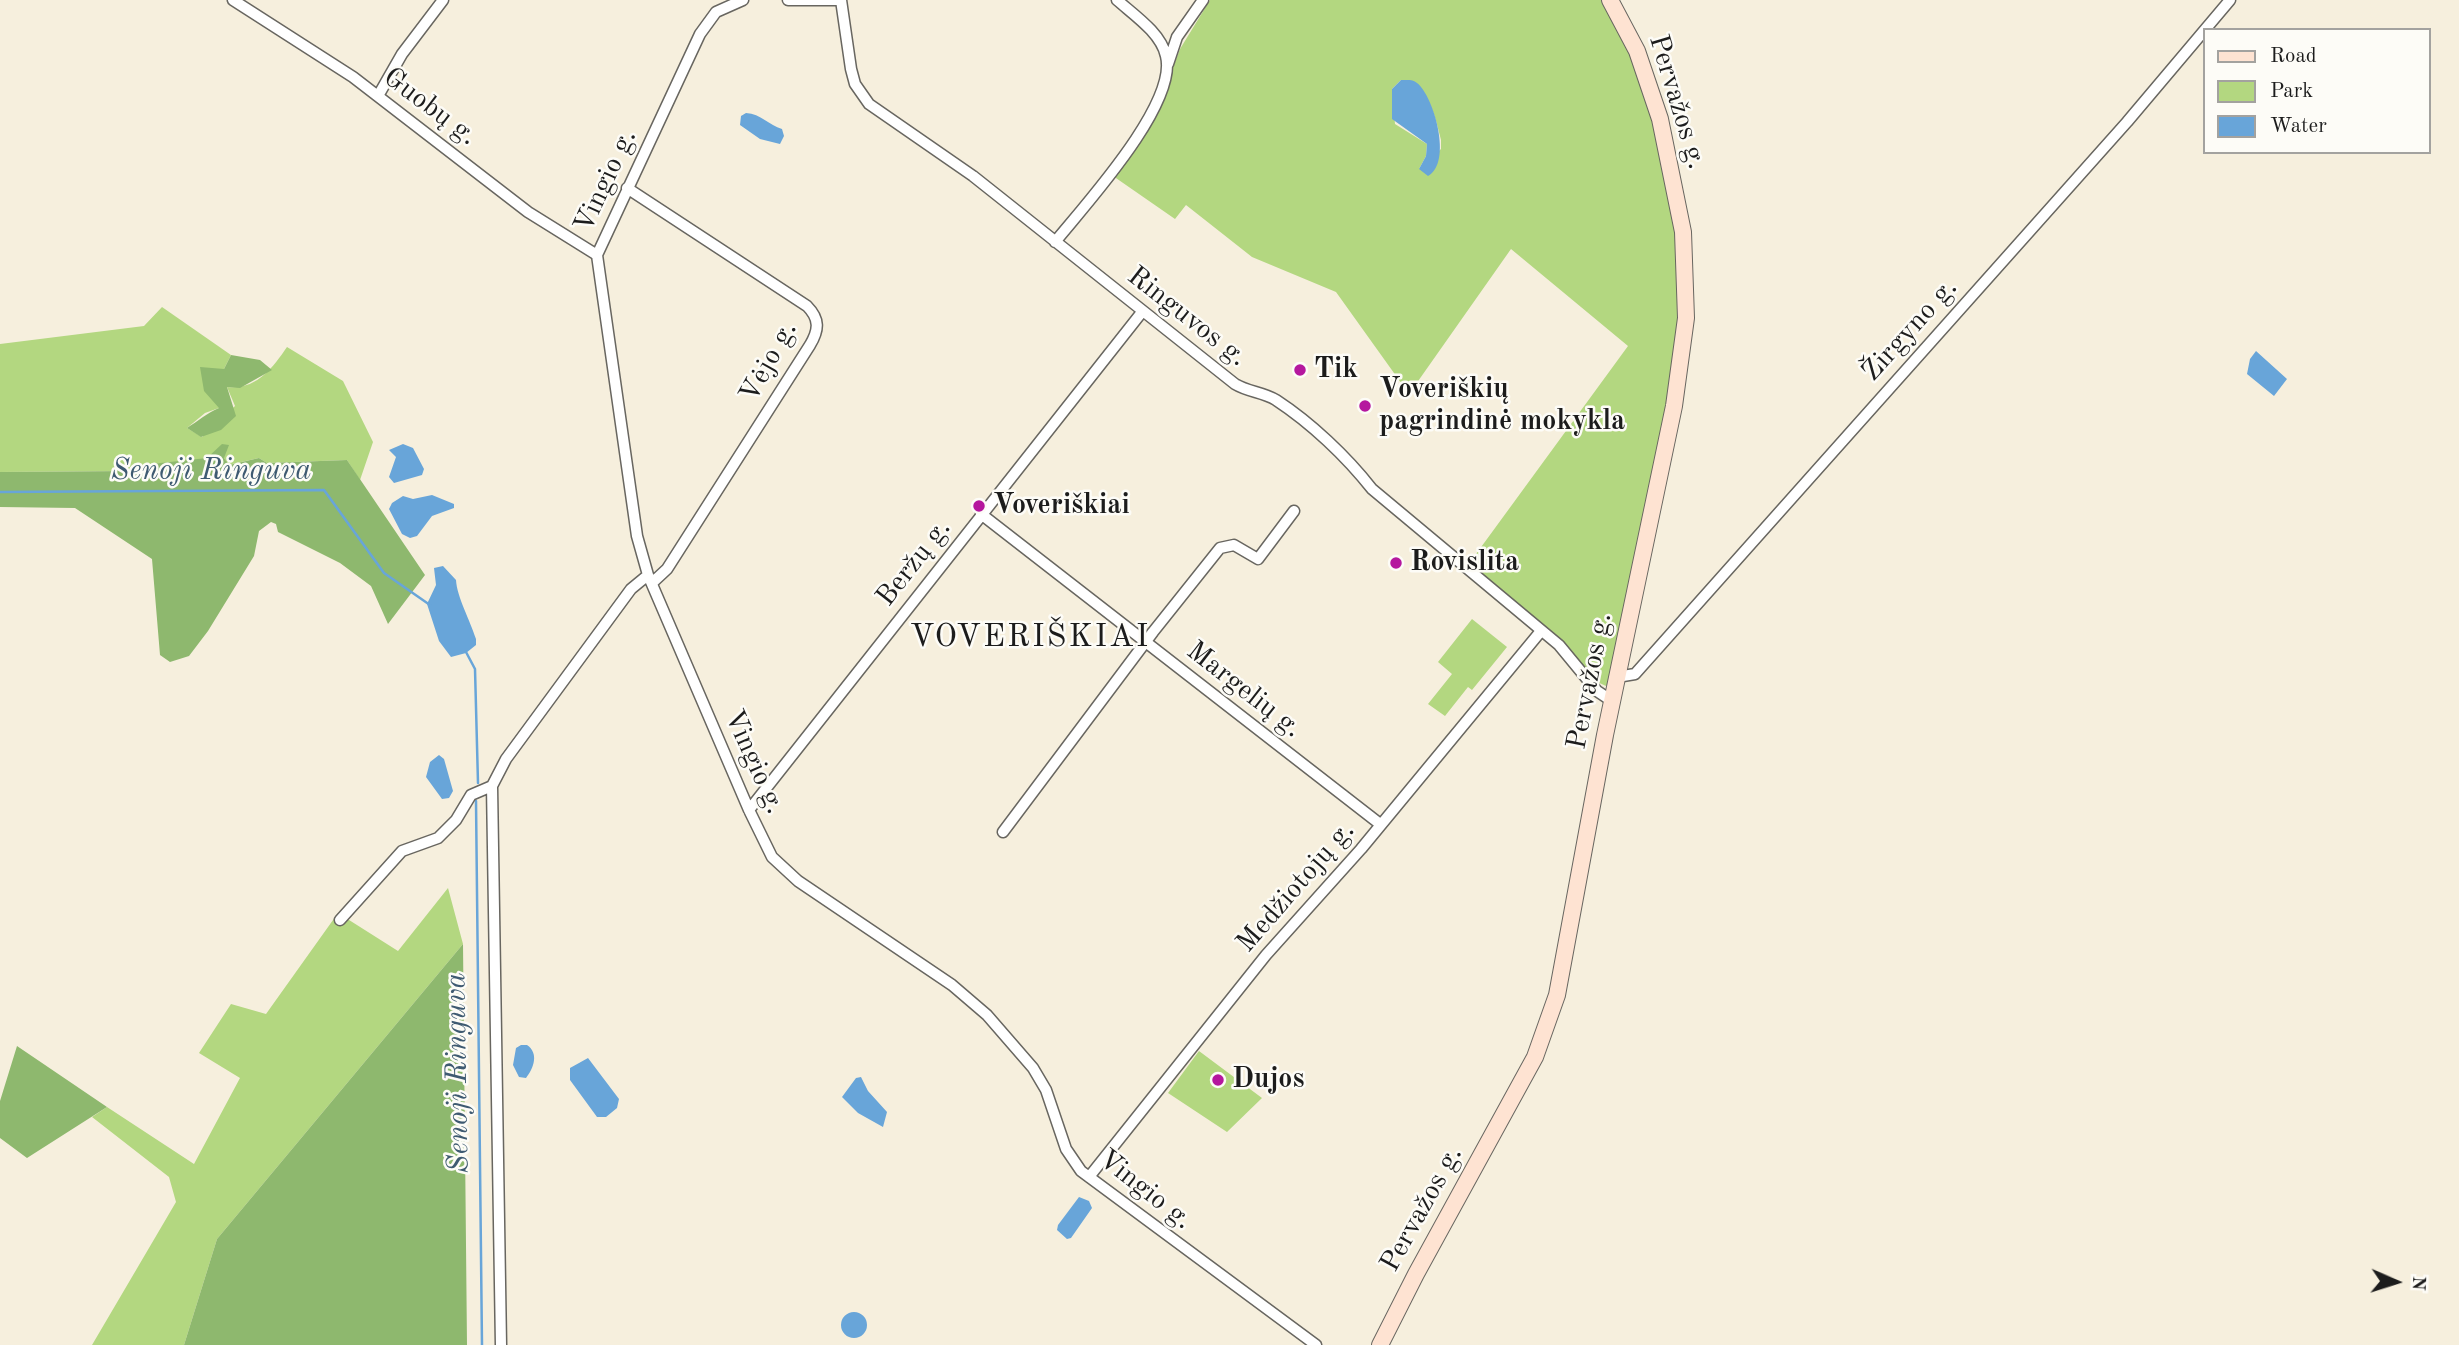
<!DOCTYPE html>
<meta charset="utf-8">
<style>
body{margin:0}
#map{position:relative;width:2459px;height:1345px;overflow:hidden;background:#f6efdd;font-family:"Old Standard TT",serif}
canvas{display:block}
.legend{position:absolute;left:2203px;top:28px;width:228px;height:126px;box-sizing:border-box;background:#fdfcf7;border:2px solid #a3a29f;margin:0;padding:9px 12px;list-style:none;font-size:21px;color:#1c1c1c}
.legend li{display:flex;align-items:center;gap:14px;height:35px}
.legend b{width:35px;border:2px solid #a3a29f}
.north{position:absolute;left:2361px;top:1247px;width:70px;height:70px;-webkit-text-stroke:5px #fdfcf7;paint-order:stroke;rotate:93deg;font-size:19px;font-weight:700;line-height:28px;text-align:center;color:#1c1c1c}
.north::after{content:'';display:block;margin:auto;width:24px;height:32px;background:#1c1c1c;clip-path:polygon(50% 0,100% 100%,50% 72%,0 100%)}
</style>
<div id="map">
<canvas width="2459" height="1345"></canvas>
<ul class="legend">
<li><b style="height:9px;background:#fee3d2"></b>Road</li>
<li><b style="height:19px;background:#b3d780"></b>Park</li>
<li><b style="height:19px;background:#68a5d9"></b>Water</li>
</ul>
<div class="north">N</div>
</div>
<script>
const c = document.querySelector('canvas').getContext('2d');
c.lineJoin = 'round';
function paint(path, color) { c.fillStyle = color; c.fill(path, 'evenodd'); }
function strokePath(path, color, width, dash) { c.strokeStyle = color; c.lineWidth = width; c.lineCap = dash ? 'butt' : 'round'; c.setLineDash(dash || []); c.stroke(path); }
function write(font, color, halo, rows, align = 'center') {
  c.font = font + ' "Old Standard TT",serif'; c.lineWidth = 5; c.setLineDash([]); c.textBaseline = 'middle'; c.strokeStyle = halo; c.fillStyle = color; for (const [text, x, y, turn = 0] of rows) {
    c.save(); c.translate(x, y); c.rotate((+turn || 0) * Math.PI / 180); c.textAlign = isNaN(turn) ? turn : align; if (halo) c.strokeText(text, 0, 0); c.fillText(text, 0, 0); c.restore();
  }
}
paint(new Path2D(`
 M1210 0H1602L1637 67 1653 113 1681 247 1678 349 1610 683 1606 686 1595 681 1568 648 1468 565 1628 346 1511 249 1409 394 1336 292 1252 257 1186 205 1175 219 1113 176 1152 123 1180 49ZM1401 80C1427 80 1436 119 1441 140V149L1419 169 1426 156 1427 144 1395 124 1392 89Z
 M162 307 231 355 224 369 219 408 205 413 187 428 202 437 235 406 227 387C256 390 272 369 287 347L343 381 373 442 360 480 347 460 267 463 259 458 228 465 224 458 151 464 130 471 0 472V344L144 326Z
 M1472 619 1507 647 1472 690 1468 687 1445 716 1428 704 1452 674 1438 662Z
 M448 888 463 944 217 1239 184 1345H92L176 1202 169 1177 92 1117 107 1107 194 1164 240 1078 199 1053 231 1004 266 1014 338 913 398 951Z
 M1199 1051 1262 1098 1227 1132 1168 1093Z`), '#b3d780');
paint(new Path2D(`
 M231 355 260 360 272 370 240 388 227 387 236 416 221 430 201 437 187 428C198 421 207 413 219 408L204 391 200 367 224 369Z
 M222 444 229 445 224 458 229 465 259 458 267 463 347 460 425 575 388 624 371 586 340 563 278 532 276 524 271 522 259 531 254 556 208 631 189 656 170 662 160 655 152 559 75 508 0 507V472L130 471 151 464 207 458Z
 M463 944 467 1345H184L217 1239Z
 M17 1046 107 1107 27 1158 0 1138V1101Z`), '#8eb86e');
paint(new Path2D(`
 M1401 80C1407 80 1413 79 1417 83 1434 96 1453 163 1428 176L1419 169 1426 156 1427 144 1392 119V89Z
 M746 113C761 114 769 125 782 129L784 136 780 144 760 139 740 125 741 116Z
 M2256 351 2287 379 2274 396 2247 374 2250 359Z
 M403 444 413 448 424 469 422 475 394 483 389 477 396 457 389 450Z
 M432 495 454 504V508L432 516 417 536 410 538 402 534 389 509 392 503 403 496 413 499Z
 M443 566 456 580C457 597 470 620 476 639V645L466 653 451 657 439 641 427 604 436 585 434 568Z
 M439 755 444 759 453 791 449 798 442 799 426 777 430 762Z
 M521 1045H527C539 1053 534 1068 526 1078L519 1077 513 1065 516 1048Z
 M588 1058 619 1099 617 1108 606 1117H597L570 1080V1068Z
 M861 1077 868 1091 887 1112 883 1127 858 1113 842 1097 856 1078Z
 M1079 1197 1089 1201 1092 1208 1071 1238 1067 1239 1057 1230 1058 1225Z
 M841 1325a13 13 0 1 1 26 0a13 13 0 1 1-26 0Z`), '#68a5d9');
strokePath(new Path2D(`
 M0 492 324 490 384 573 430 605
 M466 652 475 669 478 783
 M476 801 482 1345`), '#68a5d9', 2.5);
const minor = new Path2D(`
 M233 0 353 77 528 212 597 255
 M743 0 716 12 700 34 597 255 637 536 648 575 749 810 772 857 798 881 952 985 987 1015 1033 1068 1046 1090 1066 1149 1081 1171 1316 1345
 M788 0H841L851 69 855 84 869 104 973 176 1235 384C1248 392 1263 392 1276 400 1311 423 1346 456 1372 489L1559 645 1597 691 1612 701
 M1168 64 1177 37 1203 0
 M378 96 402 54 443 0
 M627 188 807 306C820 319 819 330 810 345L667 569 652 583
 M1055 242C1085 205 1178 104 1166 56 1161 33 1134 15 1117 0
 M981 514 1380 824
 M1617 677 1635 674 2127 122 2230 0
 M492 786 501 1345
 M492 786 506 759 631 589 648 575
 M749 810 1142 312
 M1003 832 1153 632 1220 548 1234 545 1258 559 1294 511
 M340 920 402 851 438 838 456 820 471 795 492 786
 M1089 1177 1266 955 1361 849 1541 631`);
const secondary = new Path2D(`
 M1380 1345 1416 1274 1535 1057 1557 995 1605 735 1674 406 1686 318 1683 232 1660 119 1637 51 1610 0`);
strokePath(minor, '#686660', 13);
strokePath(secondary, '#686660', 18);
strokePath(minor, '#fff', 10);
strokePath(secondary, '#fee3d2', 16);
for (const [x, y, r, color] of [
 [1300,370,7,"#b5179e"],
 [1365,406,7,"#b5179e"],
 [979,506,7,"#b5179e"],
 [1396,563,7,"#b5179e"],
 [1218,1080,7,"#b5179e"]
]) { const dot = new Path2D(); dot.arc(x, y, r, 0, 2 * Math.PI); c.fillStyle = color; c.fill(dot); strokePath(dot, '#fdfcf7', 2.5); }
write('28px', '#1c1c1c', '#fdfcf7', [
 ["Pervažos g.",1677,102,73],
 ["Guobų g.",430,107,37],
 ["Vingio g.",606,181,-65],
 ["Ringuvos g.",1187,317,38],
 ["Žirgyno g.",1910,330,-48],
 ["Vėjo g.",769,362,-61],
 ["Beržų g.",914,563,-52],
 ["Pervažos g.",1590,681,-79],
 ["Margelių g.",1244,690,38],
 ["Vingio g.",754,762,66],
 ["Medžiotojų g.",1296,887,-49],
 ["Vingio g.",1145,1190,38],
 ["Pervažos g.",1422,1209,-61]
]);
write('bold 28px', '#1c1c1c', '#fdfcf7', [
 ["Tik",1314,370],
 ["Voveriškių",1379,390],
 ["pagrindinė mokykla",1379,422],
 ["Voveriškiai",993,506],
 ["Rovislita",1410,563],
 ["Dujos",1232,1080]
], 'left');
write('italic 30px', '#3e5a71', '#fdfcf7', [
 ["Senoji Ringuva",211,471],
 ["Senoji Ringuva",458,1073,-91]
]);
c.letterSpacing = '2px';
write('32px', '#1c1c1c', '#fdfcf7', [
 ["VOVERIŠKIAI",1030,638]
]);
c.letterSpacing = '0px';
</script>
